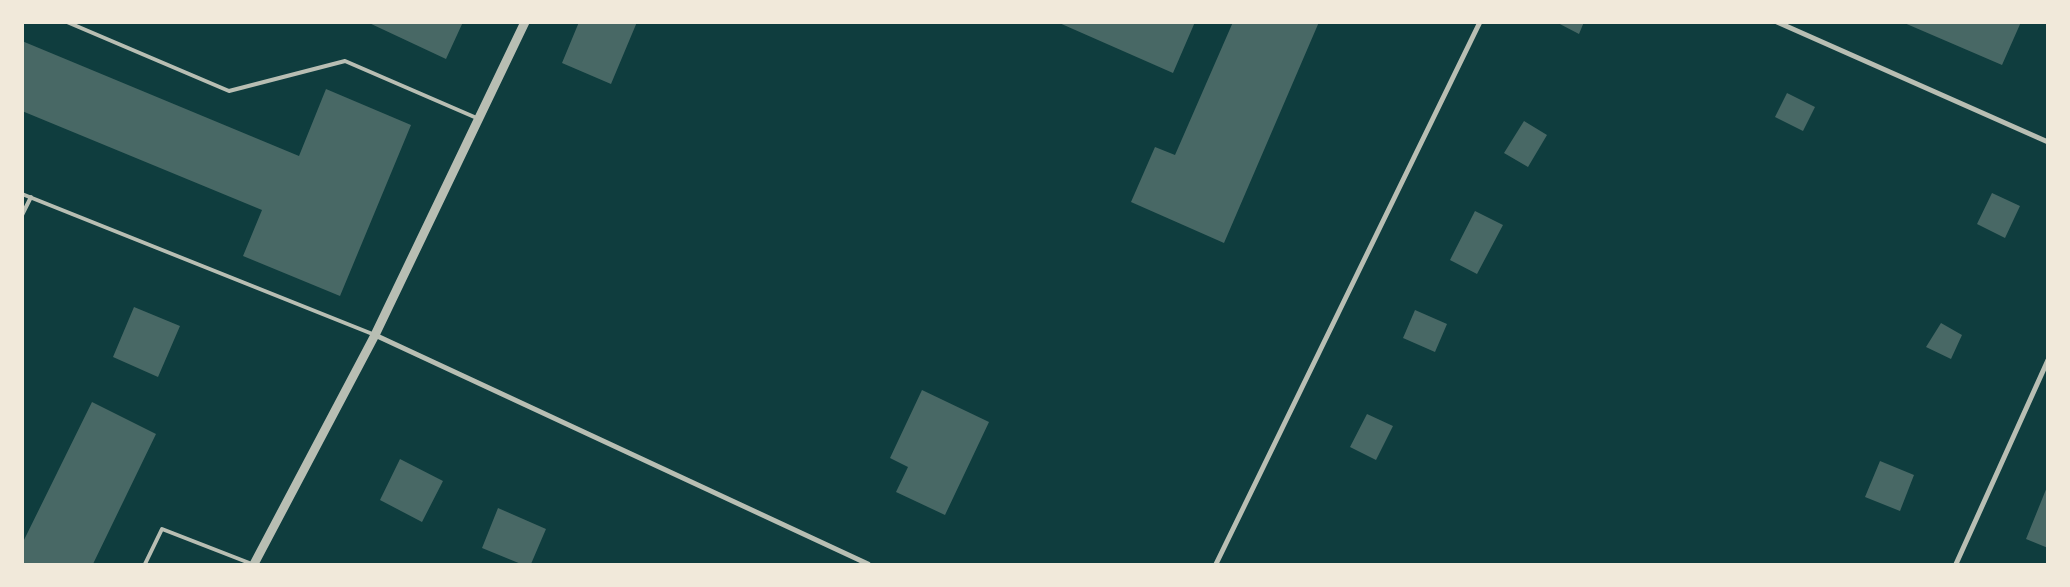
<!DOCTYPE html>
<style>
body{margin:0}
#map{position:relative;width:2070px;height:587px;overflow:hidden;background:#0f3d3e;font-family:Barlow,sans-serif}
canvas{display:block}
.frame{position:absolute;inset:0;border:24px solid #f1e9da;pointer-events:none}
</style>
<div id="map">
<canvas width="2070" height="587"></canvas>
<div class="frame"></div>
</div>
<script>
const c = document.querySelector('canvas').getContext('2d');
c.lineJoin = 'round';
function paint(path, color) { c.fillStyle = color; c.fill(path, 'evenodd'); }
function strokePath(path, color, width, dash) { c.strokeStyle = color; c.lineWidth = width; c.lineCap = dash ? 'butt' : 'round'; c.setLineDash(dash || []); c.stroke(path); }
paint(new Path2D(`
 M367 22H463L446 59Z
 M579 22H637L611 84 562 63Z
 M1057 22H1195L1173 73Z
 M1233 22H1319L1224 243 1131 202 1155 147 1175 155Z
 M1556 22H1584L1579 34Z
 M1902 22H2021L2002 65Z
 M22 41 299 156 326 89 411 125 340 296 243 256 262 210 22 111Z
 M1787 93 1815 107 1803 131 1775 117Z
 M1524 121 1547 135 1528 167 1504 153Z
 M1992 193 2020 206 2005 238 1977 224Z
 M1475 211 1503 225 1477 274 1450 260Z
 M134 307 180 326 158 377 113 357Z
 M1415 310 1447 324 1435 352 1403 338Z
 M1941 323 1962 335 1951 359 1926 347Z
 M922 390 989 422 945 515 896 492 908 467 890 458Z
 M92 402 156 434 93 564H22V544Z
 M1367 414 1393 426 1376 460 1350 447Z
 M400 459 443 481 422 522 380 500Z
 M1880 461 1914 475 1900 511 1865 497Z
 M2047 487H2048V548L2026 539Z
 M498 508 546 529 531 564H521L482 548Z`), '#486865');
strokePath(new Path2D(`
 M67 22 229 91 345 61 479 119
 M22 194 375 335
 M22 215 31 197
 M145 564 162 529 252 564`), '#b8beb3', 4);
strokePath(new Path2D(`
 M1777 22 2048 142
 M375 335 868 564
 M1216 564 1480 22
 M1956 564 2048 360`), '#b8beb3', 5);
strokePath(new Path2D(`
 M254 564 375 335 525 22`), '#b8beb3', 9);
</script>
